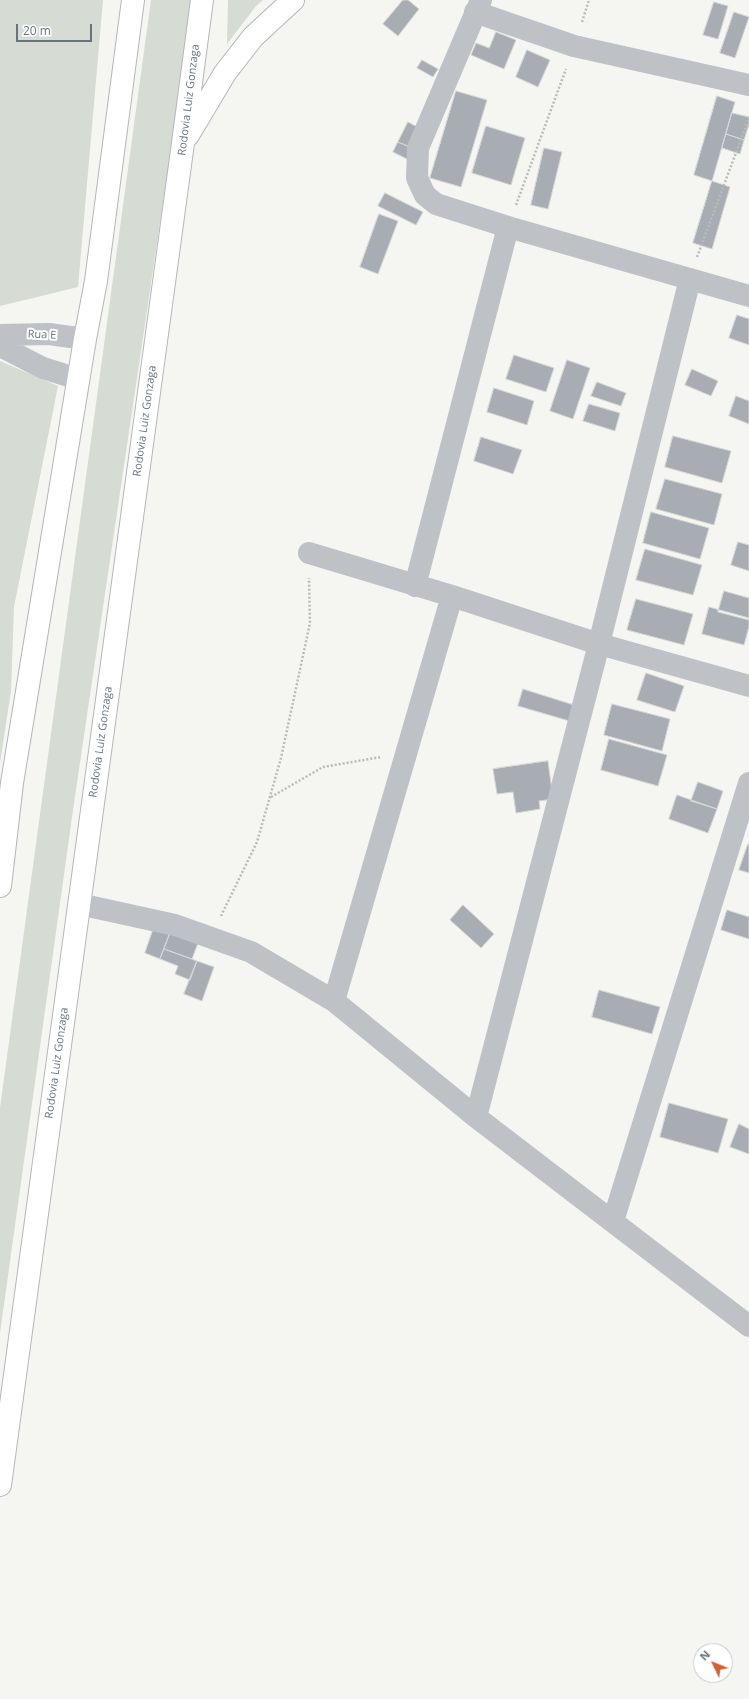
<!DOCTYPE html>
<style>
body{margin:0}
#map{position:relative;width:749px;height:1699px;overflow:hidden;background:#f5f5f2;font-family:"Open Sans",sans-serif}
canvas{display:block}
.north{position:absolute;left:693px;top:1643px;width:40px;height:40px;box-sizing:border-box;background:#fff;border:1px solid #c2c7cc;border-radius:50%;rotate:313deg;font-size:11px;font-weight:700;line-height:16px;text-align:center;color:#67737f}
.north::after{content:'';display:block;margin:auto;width:14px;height:18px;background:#ce6239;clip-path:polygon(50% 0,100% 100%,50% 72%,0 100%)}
.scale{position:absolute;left:16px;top:24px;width:76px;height:18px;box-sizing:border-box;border:2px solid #67737f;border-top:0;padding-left:5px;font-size:12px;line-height:14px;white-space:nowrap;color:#67737f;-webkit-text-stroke:3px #fff;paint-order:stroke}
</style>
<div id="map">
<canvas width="749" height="1699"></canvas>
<div class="north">N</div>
<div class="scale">20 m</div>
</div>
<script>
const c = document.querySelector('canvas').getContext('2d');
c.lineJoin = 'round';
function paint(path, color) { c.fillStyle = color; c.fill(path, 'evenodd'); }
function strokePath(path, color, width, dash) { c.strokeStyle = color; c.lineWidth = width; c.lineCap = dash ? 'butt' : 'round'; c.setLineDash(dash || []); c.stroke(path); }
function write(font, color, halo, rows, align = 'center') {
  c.font = font + ' "Open Sans",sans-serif'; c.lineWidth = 4; c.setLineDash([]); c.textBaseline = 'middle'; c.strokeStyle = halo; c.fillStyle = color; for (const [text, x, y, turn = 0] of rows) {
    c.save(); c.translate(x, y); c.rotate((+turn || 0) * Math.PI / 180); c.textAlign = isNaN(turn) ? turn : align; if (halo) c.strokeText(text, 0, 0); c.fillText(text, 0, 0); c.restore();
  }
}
paint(new Path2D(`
 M0 0H103L78 287 0 306Z
 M151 0H193L74 803 0 1333V1108Z
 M228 0H263L256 6 227 44Z
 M0 361 58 386 14 607 11 691 0 763Z`), '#d6dbd3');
const building = new Path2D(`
 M403 0H408L419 9 398 36 383 24Z
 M714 2 728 6 718 39 703 35Z
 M734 12 749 17 735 58 720 53Z
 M496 32 516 40 504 69 471 55 476 43 489 48Z
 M527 50 550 60 538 87 516 77Z
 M422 60 438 69 433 77 417 68Z
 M456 91 487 100 461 187 430 178Z
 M717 96 735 102 712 181 694 175Z
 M732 113 749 117V124L744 140 726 134Z
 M408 122 421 129 412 148 398 142Z
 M486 126 525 138 511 185 472 173Z
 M726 134 744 140 740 154 722 148Z
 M398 142 412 148 407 159 393 152Z
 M544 148 562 152 548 209 531 205Z
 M712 181 730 187 712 249 693 243Z
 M385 193 423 212 416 225 378 206Z
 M379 214 398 221 378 274 360 267Z
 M737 315 749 319V345L729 338Z
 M514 355 554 368 546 392 506 379Z
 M567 360 590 368 573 419 550 411Z
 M692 369 718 381 711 396 685 385Z
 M597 382 626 393 621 406 591 396Z
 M494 388 534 401 527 425 487 412Z
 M736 396 749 401V424L729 416Z
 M589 404 620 413 615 431 583 421Z
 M673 436 731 451 722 483 665 467Z
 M481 437 522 450 513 474 474 461Z
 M665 479 722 494 714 525 656 509Z
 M651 512 709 528 700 559 643 543Z
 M738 542 749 545V571L731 565Z
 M645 549 702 565 693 595 636 580Z
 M724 591 749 598V620L718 612Z
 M636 599 693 614 684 645 627 630Z
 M709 607 749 618V627L744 645 702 634Z
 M646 673 684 686 675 712 637 700Z
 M523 689 577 706 573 722 518 706Z
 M612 704 670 719 662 751 604 735Z
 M609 739 667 755 658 786 601 770Z
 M548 761 553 799 539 801 540 809 516 813 513 792 497 794 493 769Z
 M698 782 723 791 717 809 691 801Z
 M677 795 717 809 708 833 669 819Z
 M748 844 749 845V873L739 870Z
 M463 905 494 934 481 948 450 920Z
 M727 910 749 917V939L721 930Z
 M154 927 170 933 160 959 145 953Z
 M170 933 198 943 192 959 164 949Z
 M164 949 197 961 190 980 175 974 178 966 160 959Z
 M197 961 214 967 202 1001 184 994Z
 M599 990 660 1007 652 1034 592 1017Z
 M669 1103 728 1119 718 1153 660 1137Z
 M739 1124 749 1129V1154L730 1147Z`);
paint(building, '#a7adb3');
strokePath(building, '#d6d6d4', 1);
const highway = new Path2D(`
 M188 135 225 73 253 37 293 0
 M0 886 12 783 85 339 96 281 133 0
 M0 1485 183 143 202 0`);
strokePath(highway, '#b3b6b9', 24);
strokePath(new Path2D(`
 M582 22 589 0
 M516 205 566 69
 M697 257 749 118
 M271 797 323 767 381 757
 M221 916 257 842 281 758 310 623 309 578`), '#b8babc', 2.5, [2, 2]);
strokePath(new Path2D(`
 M481 0 418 148 417 178 425 195 436 204 508 227 749 296
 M475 12 574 46 749 85
 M0 335 49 334 85 339
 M0 346 43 368 78 379
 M309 553 452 596 599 644 749 686
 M415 586 508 227
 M79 904 175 925 251 952 334 1001 476 1117 749 1326
 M334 1001 452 596
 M476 1117 599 644 690 279
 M613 1221 749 783`), '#bec1c5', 22);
strokePath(highway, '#fff', 22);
write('11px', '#67737f', '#fff', [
 ["Rodovia Luiz Gonzaga",189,100,-83],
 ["Rua E",42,335,3],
 ["Rodovia Luiz Gonzaga",145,421,-82],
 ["Rodovia Luiz Gonzaga",101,742,-82],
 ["Rodovia Luiz Gonzaga",57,1063,-82]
]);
</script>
